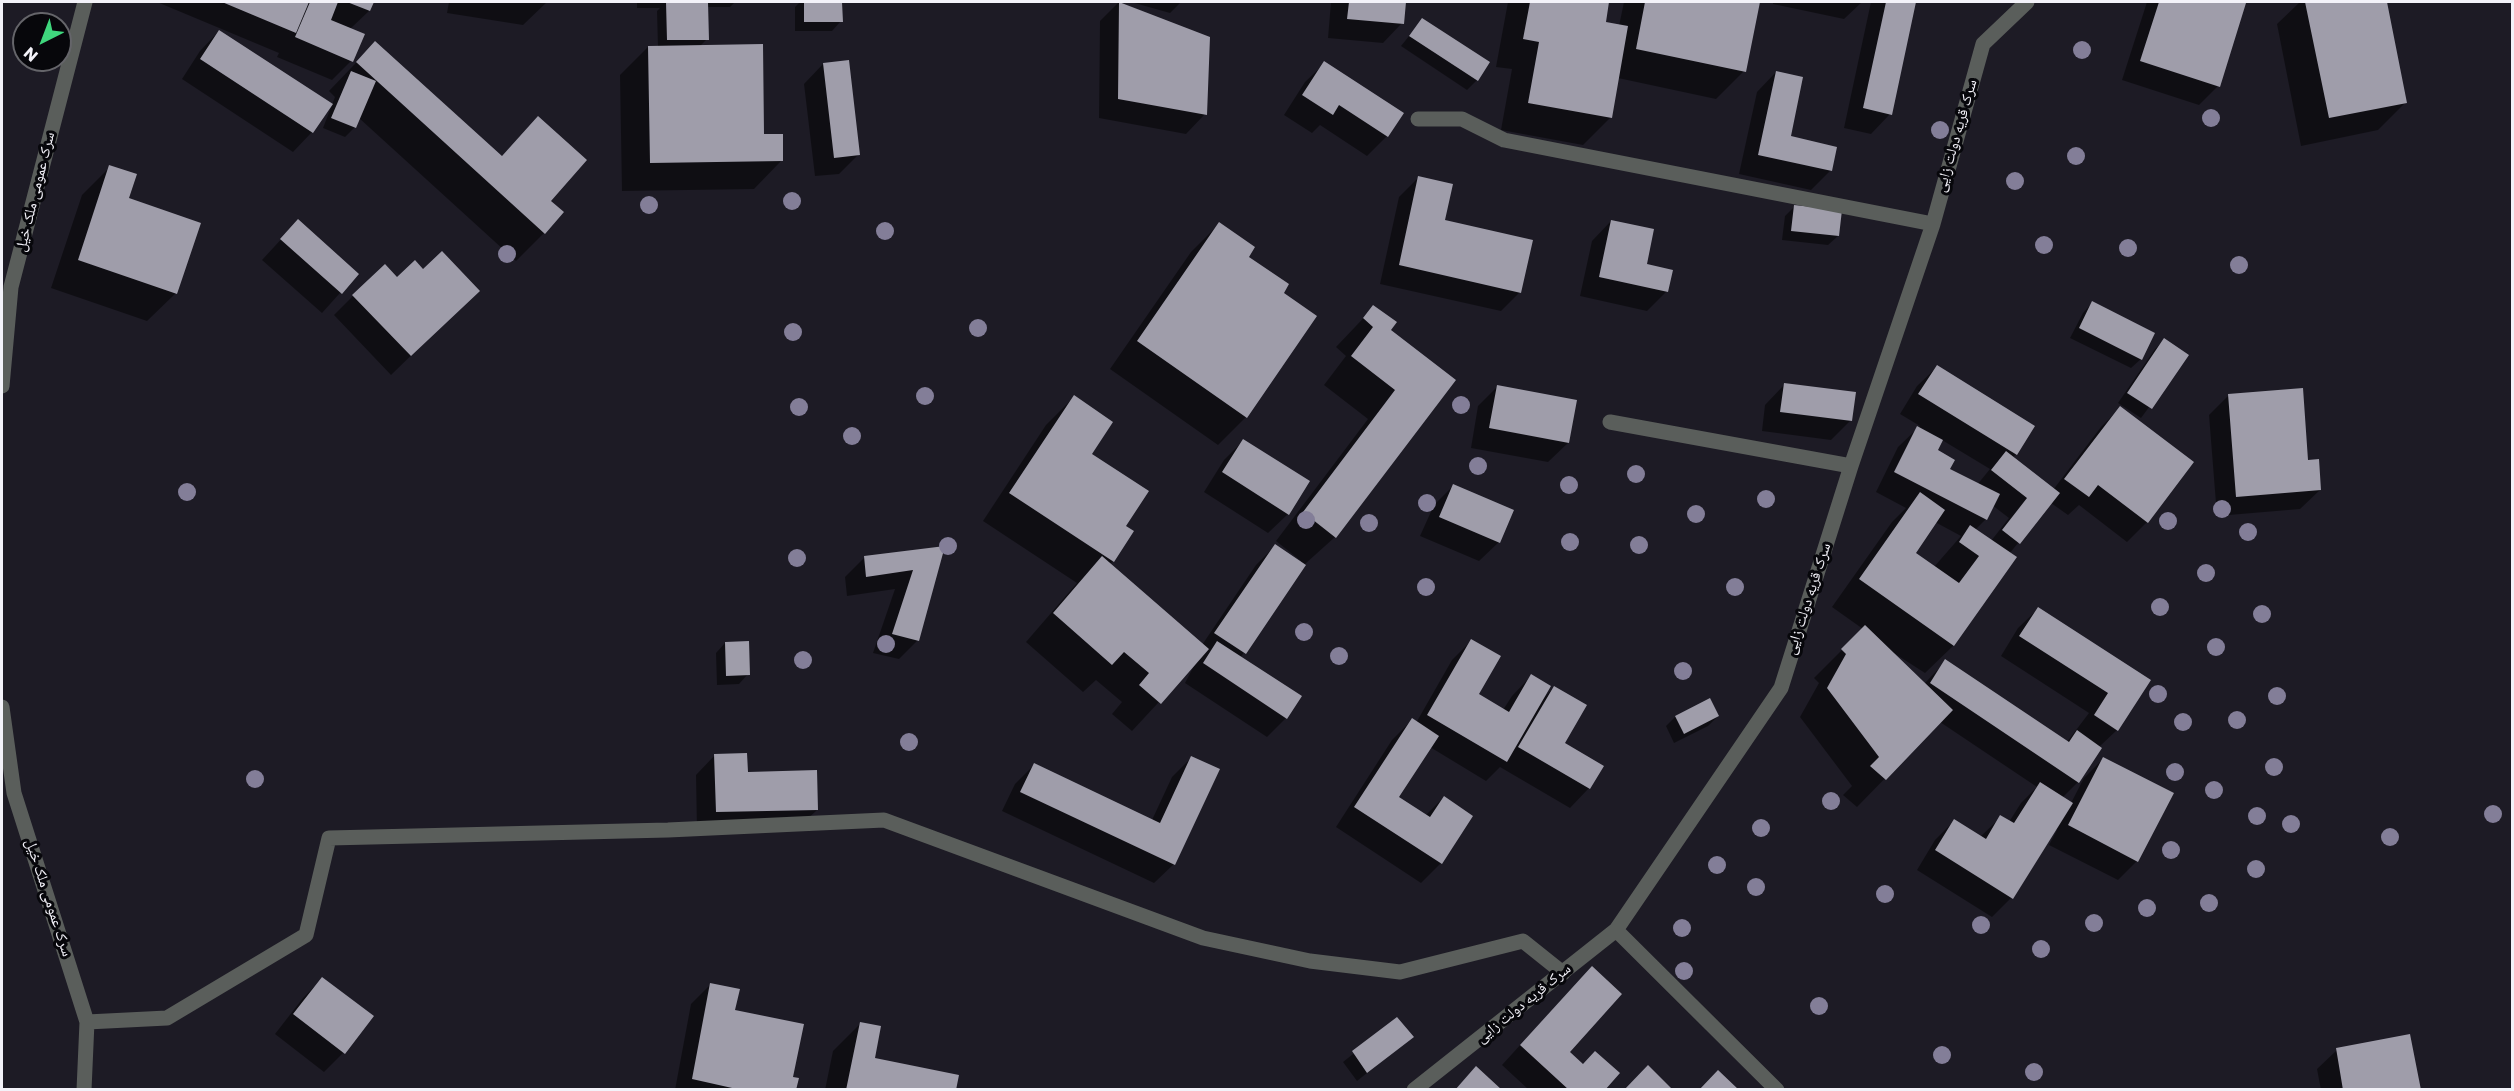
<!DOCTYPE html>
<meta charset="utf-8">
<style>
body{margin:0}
#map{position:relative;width:2514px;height:1091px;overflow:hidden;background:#1d1b25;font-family:Poppins,sans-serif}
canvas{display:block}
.frame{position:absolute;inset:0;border:3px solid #f3f2f9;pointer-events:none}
.north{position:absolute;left:12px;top:12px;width:60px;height:60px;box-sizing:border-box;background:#07070b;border:2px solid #65656a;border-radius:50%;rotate:222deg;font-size:16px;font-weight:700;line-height:24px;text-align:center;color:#f3f2f9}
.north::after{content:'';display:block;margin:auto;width:21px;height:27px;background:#3fd77d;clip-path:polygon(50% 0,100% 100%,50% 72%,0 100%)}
</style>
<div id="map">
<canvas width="2514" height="1091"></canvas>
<div class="frame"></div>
<div class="north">N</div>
</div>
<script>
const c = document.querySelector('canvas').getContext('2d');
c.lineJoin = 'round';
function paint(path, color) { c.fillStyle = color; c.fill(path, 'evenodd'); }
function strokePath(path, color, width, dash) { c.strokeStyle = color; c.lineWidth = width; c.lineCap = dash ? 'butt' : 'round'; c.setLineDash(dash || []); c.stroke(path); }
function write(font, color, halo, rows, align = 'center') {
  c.font = font + ' Poppins,"Noto Naskh Arabic",sans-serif'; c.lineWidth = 6; c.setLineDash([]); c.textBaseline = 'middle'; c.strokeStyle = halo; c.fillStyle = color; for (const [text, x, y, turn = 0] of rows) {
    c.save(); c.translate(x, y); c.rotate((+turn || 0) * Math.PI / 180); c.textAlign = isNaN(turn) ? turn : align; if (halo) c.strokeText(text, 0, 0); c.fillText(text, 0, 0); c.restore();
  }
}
paint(new Path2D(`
 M157 2H373L369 11 350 29 351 61 332 80 277 57 279 53Z
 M449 2H547L523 25 447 13Z
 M637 2H735L730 7H707V39L700 46 782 160 754 189 622 191 620 75 648 47H658L657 11 660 8H637Z
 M800 2H841V21L832 31H795V7Z
 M1119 2 1208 38 1205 114 1186 134 1099 118 1100 21Z
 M1131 2H1181L1170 13Z
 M1331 2H1404L1402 23 1383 43 1328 38Z
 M1508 2H1607L1604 24 1619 26 1624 2H1759L1744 71 1716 99 1618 78 1611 117 1583 145 1501 130 1512 69 1496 67Z
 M1773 2H1862L1844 19 1773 4Z
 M1871 2H1915L1890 114 1871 134 1844 128Z
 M2147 2H2237L2245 4 2218 86 2199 105 2122 80Z
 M2300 2H2385L2406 102 2378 130 2301 146 2277 24Z
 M1422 20 1477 80 1467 90 1401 46Z
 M219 31 331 104 312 132 293 152 182 79 200 51Z
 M375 43 501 157 538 118 549 201 544 233 516 261 359 118 355 127 345 137 323 128 335 97 329 91Z
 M1325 63 1401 113 1387 136 1367 156 1320 125 1312 133 1284 115 1305 82Z
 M823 64 859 154 839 174 815 176 804 84Z
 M1776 72 1789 137 1831 170 1811 190 1739 174 1757 92Z
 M110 167 176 293 147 321 51 288 82 195Z
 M1419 177 1443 221 1520 292 1501 311 1380 284 1399 197Z
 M1795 206 1838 236 1828 245 1782 240 1785 216Z
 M298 221 357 274 322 313 262 260Z
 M1611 221 1667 291 1647 311 1580 296 1592 241Z
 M1219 224 1282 293 1246 417 1218 445 1110 369 1191 252Z
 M397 279 458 310 391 375 334 315 353 296Z
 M2092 303 2141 359 2131 368 2070 338 2083 313Z
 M1374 307 1388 330 1454 380 1335 537 1305 564 1240 658 1286 718 1267 737 1185 683 1196 662 1132 731 1112 714 1122 702 1096 680 1083 692 1026 642 1077 583 983 521 1046 425 1074 397 1090 454 1124 526 1113 561 1109 565 1202 645 1256 565 1275 546 1300 563 1301 561 1276 541 1368 419 1324 385 1346 356 1336 347Z
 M2164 340 2187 356 2141 418 2118 403 2155 349Z
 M1937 367 2016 454 2012 458 2053 490 2101 427 2120 408 2192 462 2147 522 2127 542 2079 505 2068 515 2051 503 2009 554 2015 558 1953 646 1925 673 1889 650 1924 684 1946 661 2067 742 2089 713 2001 656 2018 628 2038 609 2149 680 2117 730 2099 747 2078 782 2062 798 2071 803 2084 778 2104 758 2137 861 2118 880 2049 845 2057 830 2055 829 2011 898 1992 917 1917 870 1935 840 1954 821 1980 837 2001 817 2009 822 2021 803 2037 787 1940 722 1857 807 1843 795 1852 786 1800 717 1819 683 1814 678 1863 629 1832 607 1892 522 1906 508 1876 492 1898 447 1920 426 1900 414 1917 386ZM1942 440 1990 469 1977 485 1948 470 1936 451ZM1992 505 2009 518 1991 541 1975 530 1986 519ZM1935 522 1961 536 1934 567 1913 553Z
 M1784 385 1851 420 1831 440 1762 431 1765 405Z
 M1497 387 1568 443 1548 462 1471 448 1478 406Z
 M2228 396 2307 462 2320 490 2300 509 2217 516 2209 415Z
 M1243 441 1288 514 1268 533 1204 492 1224 460Z
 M1453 486 1499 542 1479 561 1420 536 1434 505Z
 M943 548 918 640 899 659 873 653 895 589 847 596 845 577 865 557Z
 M1471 641 1477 695 1503 710 1512 696 1531 676 1544 698 1554 687 1563 743 1589 788 1570 808 1500 767 1486 781 1430 747 1397 797 1425 816 1444 797 1471 816 1440 864 1421 883 1336 827 1392 740 1412 720 1416 723 1452 660Z
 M725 643 748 674 739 684 717 685 716 653Z
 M1718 716 1708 726 1674 743 1666 726 1675 717Z
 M715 755 746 773 817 810 797 829 697 831 696 775Z
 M1192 757 1174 864 1154 883 1002 811 1015 784 1035 764 1152 820 1172 777Z
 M322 979 343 1053 324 1072 275 1034 303 998Z
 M711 984 734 1011 795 1090H675L691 1004Z
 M1573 987 1568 1052 1603 1090H1529L1502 1065Z
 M1397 1019 1412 1037 1357 1081 1343 1062Z
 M861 1023 873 1059 954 1090H825L833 1051Z
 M2337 1050 2419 1090H2321L2317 1069Z`), '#0007');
paint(new Path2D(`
 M222 2H309L296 33Z
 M310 2H338L331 20 365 34 353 62 295 37Z
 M347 2H374L370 11Z
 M666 2H708L709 40H667Z
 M804 2H842L843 22H804Z
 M1119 2 1210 37 1207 115 1118 99Z
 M1349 2H1406L1404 24 1347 19Z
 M1530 2H1609L1606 22 1628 26 1612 118 1528 103 1539 42 1523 39Z
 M1645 2H1760L1746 72 1636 49Z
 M1886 2H1916L1892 115 1863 108Z
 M2159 2 2246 3 2220 87 2140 61Z
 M2305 2H2387L2407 103 2329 118Z
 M1422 18 1490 62 1478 81 1409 36Z
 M219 30 333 104 313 133 200 59Z
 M375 41 502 156 538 116 587 160 551 201 564 212 545 234 356 62Z
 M763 44 764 134H783V161L650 163 648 46Z
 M849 60 860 155 834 158 823 63Z
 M1324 61 1404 113 1388 137 1339 105 1333 115 1302 95Z
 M351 71 376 81 356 128 331 118Z
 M1776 71 1803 77 1791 136 1837 147 1832 171 1758 155Z
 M109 165 137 174 129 198 201 223 177 294 78 260Z
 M1418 176 1453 184 1445 220 1533 240 1521 293 1399 265Z
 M1794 205 1842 210 1839 236 1791 231Z
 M298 219 359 274 342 294 280 239Z
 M1611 220 1654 229 1647 264 1673 270 1668 292 1599 277Z
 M1219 222 1255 247 1249 257 1289 284 1284 293 1317 316 1247 418 1137 341Z
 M442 251 480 291 411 356 352 295 385 264 397 277 415 260 423 269Z
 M2092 301 2155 333 2142 360 2079 328Z
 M1373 305 1397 322 1391 330 1456 380 1336 538 1303 512 1395 390 1351 356 1373 327 1363 318Z
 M2164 338 2189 355 2152 409 2127 393Z
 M1937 365 2035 426 2017 455 1918 394Z
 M1784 383 1856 392 1852 421 1780 412Z
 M1497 385 1577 400 1569 443 1489 428Z
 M2303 388 2308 460 2319 459 2321 490 2236 497 2228 394Z
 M1074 395 1113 422 1092 454 1149 491 1126 526 1134 531 1114 562 1009 493Z
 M2120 406 2194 462 2148 523 2098 485 2089 497 2064 479Z
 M1917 426 1943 440 1938 450 1955 460 1950 469 2000 494 1987 520 1894 472Z
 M1243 439 1310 481 1289 515 1222 472Z
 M2006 451 2060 493 2020 544 2002 530 2027 498 1991 470Z
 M1453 484 1514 510 1500 543 1439 517Z
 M1920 492 1945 510 1916 553 1959 583 1979 556 1959 542 1970 525 2017 557 1954 646 1859 579Z
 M1275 544 1306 565 1246 654 1214 633Z
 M945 546 919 641 892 634 913 570 866 577 864 556Z
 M1102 556 1209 649 1161 704 1139 685 1149 673 1124 652 1112 665 1053 613Z
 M2038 607 2151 680 2118 731 2094 715 2108 693 2019 636Z
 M1865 625 1953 710 1886 780 1870 766 1879 757 1827 688 1846 654 1841 649Z
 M1471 639 1501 656 1479 694 1509 712 1531 674 1551 686 1507 762 1427 715Z
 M749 641 750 675 726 676 725 642Z
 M1217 641 1302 696 1287 719 1203 663Z
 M1945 659 2069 742 2077 730 2102 748 2079 783 1930 683Z
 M1554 686 1587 705 1565 743 1604 766 1590 789 1518 747Z
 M1710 698 1719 716 1684 734 1675 716Z
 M1412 718 1439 736 1399 797 1430 817 1444 796 1473 816 1442 864 1354 807Z
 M747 753 748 772 817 770 818 810 716 812 714 754Z
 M1191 756 1220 769 1175 865 1020 792 1034 763 1160 823Z
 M2103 757 2174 793 2138 862 2068 825Z
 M2040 782 2073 803 2013 899 1935 850 1954 819 1986 839 2000 815 2014 823Z
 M1592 966 1622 994 1570 1052 1583 1064 1595 1051 1620 1073 1605 1090H1569L1520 1045Z
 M322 977 374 1016 345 1054 293 1014Z
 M710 983 740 989 735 1010 804 1024 793 1077 799 1078 796 1090H741L692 1079Z
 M1397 1017 1414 1037 1367 1073 1352 1051Z
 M860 1022 881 1026 875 1058 959 1075 956 1090H846Z
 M2410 1034 2421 1090H2343L2336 1048Z
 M1648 1065 1673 1090H1624Z
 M1476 1066 1502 1090H1455Z
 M1718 1070 1739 1090H1699Z`), '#9f9daa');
strokePath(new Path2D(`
 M1418 119H1462L1504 140 1933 224
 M2 386 11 287 85 2
 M1610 422 1851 466
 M2 707 14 793 87 1022 84 1090
 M1616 930 1777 1090
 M87 1022 167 1018 306 935 329 838 668 830 884 820 1203 938 1310 961 1400 972 1523 941 1563 973
 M1414 1090 1616 930 1781 688 1851 466 1933 224 1983 44 2027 2`), '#5a5e5b', 15);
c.fillStyle = '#837e98';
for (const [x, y] of [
 [2082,50],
 [2211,118],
 [1940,130],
 [2076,156],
 [2015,181],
 [792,201],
 [649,205],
 [885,231],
 [2044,245],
 [2128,248],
 [507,254],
 [2239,265],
 [978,328],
 [793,332],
 [925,396],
 [1461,405],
 [799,407],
 [852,436],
 [1478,466],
 [1636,474],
 [1569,485],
 [187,492],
 [1766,499],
 [1427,503],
 [2222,509],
 [1696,514],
 [1306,520],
 [2168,521],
 [1369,523],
 [2248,532],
 [1570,542],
 [1639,545],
 [948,546],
 [797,558],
 [2206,573],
 [1426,587],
 [1735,587],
 [2160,607],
 [2262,614],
 [1304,632],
 [886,644],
 [2216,647],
 [1339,656],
 [803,660],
 [1683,671],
 [2158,694],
 [2277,696],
 [2237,720],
 [2183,722],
 [909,742],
 [2274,767],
 [2175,772],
 [255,779],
 [2214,790],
 [1831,801],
 [2493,814],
 [2257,816],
 [2291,824],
 [1761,828],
 [2390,837],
 [2171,850],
 [1717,865],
 [2256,869],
 [1756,887],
 [1885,894],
 [2209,903],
 [2147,908],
 [2094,923],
 [1981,925],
 [1682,928],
 [2041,949],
 [1684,971],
 [1819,1006],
 [1942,1055],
 [2034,1072]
]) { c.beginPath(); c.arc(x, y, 9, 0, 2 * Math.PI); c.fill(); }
write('15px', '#f3f2f9', '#07070b', [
 ["سرک قریه دولت زایی",1957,136,-74],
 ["سرک عمومی ملک خیل",36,192,-76],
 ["سرک قریه دولت زایی",1809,599,-72],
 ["سرک عمومی ملک خیل",48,898,72],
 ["سرک قریه دولت زایی",1524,1004,-39]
]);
</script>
